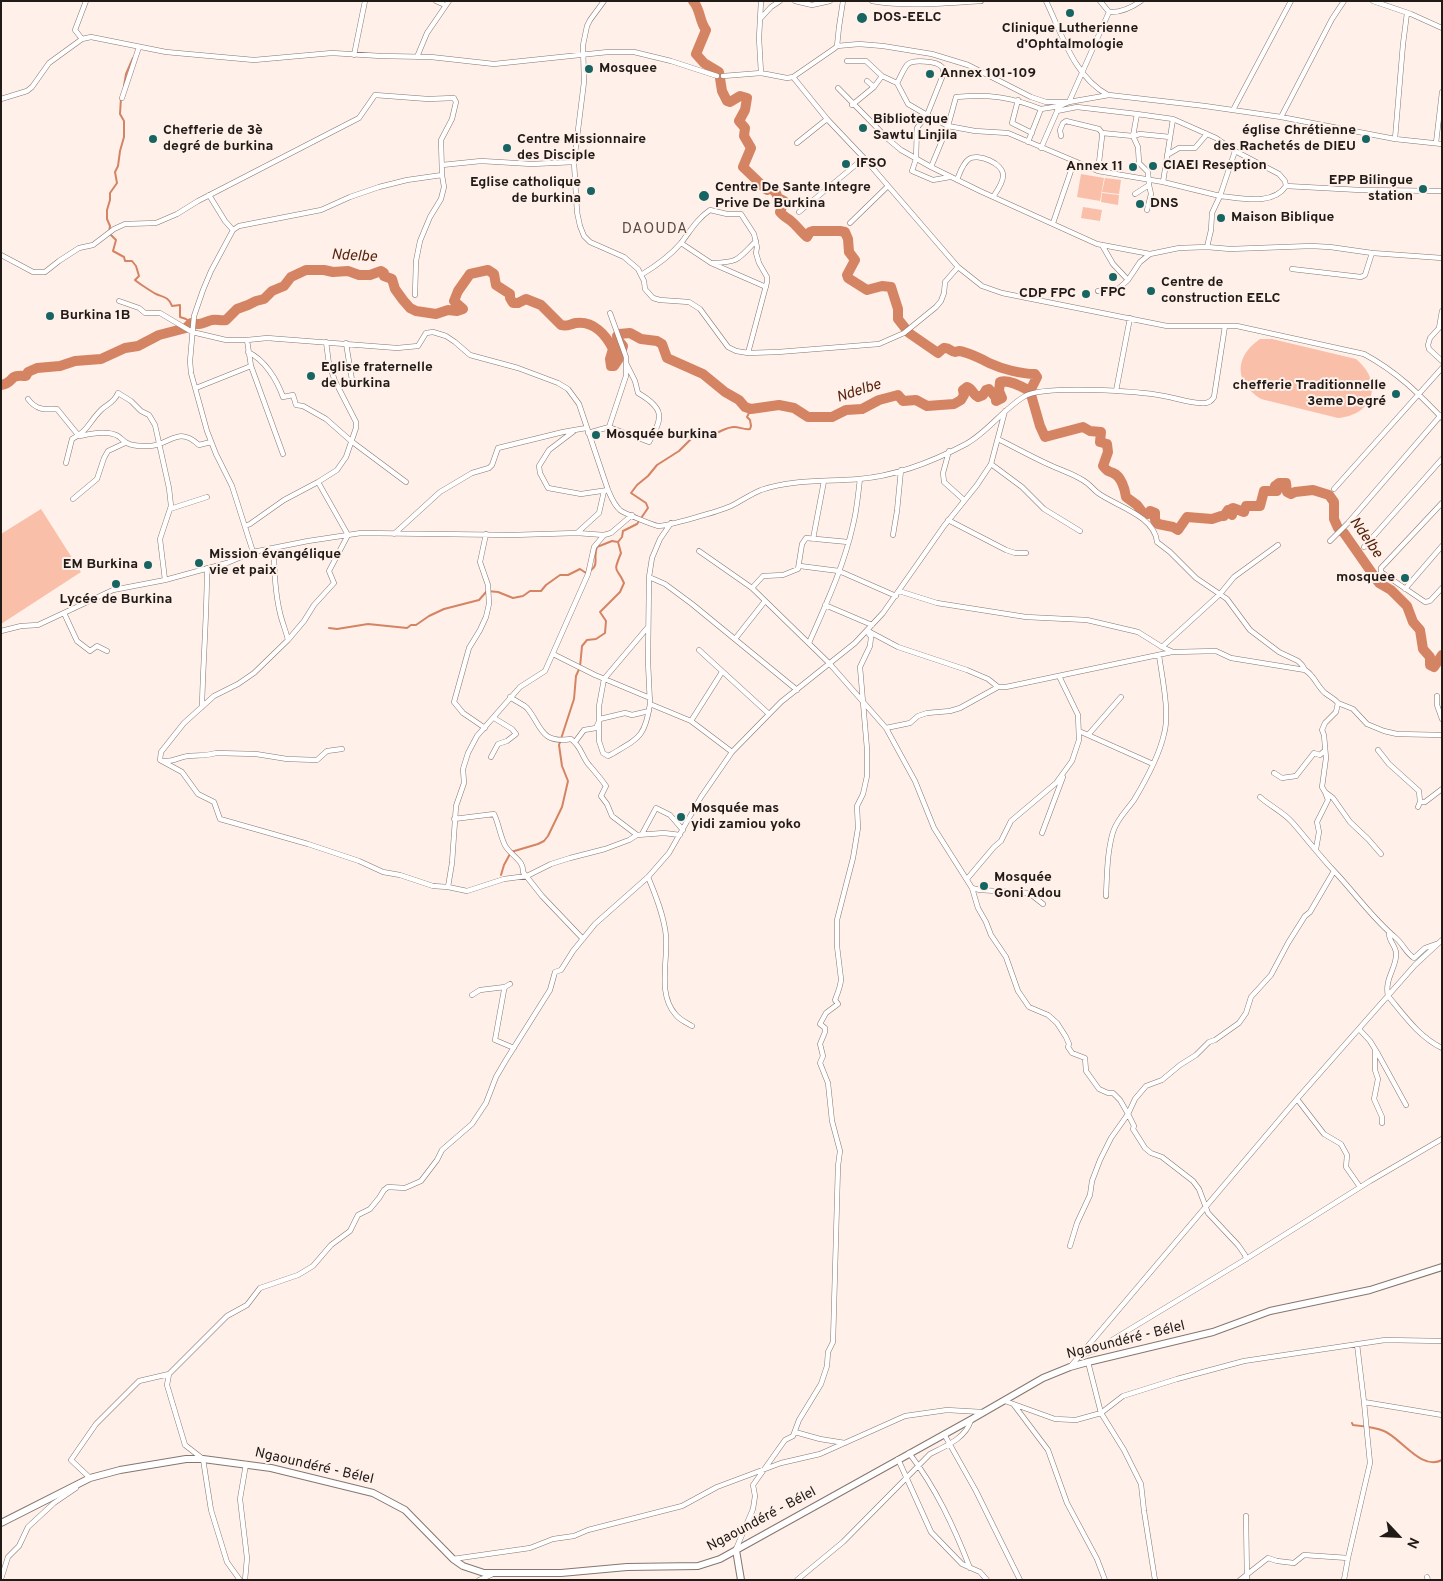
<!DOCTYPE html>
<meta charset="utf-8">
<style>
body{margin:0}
#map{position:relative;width:1443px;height:1581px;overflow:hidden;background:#fff0ea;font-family:Overpass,sans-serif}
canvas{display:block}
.frame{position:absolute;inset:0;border:2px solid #211b18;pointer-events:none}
.north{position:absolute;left:1373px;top:1511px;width:50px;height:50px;-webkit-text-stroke:4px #fff0ea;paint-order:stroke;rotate:115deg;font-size:14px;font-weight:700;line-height:20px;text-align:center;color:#211b18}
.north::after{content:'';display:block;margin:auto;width:18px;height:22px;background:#211b18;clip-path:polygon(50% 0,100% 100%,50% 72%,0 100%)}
</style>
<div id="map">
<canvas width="1443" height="1581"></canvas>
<div class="frame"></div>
<div class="north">N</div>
</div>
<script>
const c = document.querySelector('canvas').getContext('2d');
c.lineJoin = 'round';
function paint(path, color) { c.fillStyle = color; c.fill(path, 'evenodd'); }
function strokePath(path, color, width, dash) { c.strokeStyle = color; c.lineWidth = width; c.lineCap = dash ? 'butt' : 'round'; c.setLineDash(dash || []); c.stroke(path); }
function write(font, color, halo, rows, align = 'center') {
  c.font = font + ' Overpass,sans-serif'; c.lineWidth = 4; c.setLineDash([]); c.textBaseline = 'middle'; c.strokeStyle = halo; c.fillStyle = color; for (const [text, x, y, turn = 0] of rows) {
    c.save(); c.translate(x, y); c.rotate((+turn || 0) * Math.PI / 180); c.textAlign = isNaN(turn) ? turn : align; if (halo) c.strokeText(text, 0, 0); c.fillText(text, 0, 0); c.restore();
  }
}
paint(new Path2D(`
 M1081 174 1104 178 1100 201 1077 197Z
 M1105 178 1121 180 1119 194 1102 192Z
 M1102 193 1119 195 1118 205 1101 202Z
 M1083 207 1102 210 1100 221 1081 218Z
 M1260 339H1272L1356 359C1384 382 1374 415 1338 418L1261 399C1234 382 1234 357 1260 339Z
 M41 509 81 572 1 624V534Z`), '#fabfa8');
strokePath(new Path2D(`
 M124 86 126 74 133 58
 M121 98 120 114 124 121V137L120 151 118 166 115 172 117 183 110 193V200L107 210V219L110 226 109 233 116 240 113 251 124 257 125 261H132L136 266 139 276 135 280C137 282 152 292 156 294 163 297 169 297 172 306L180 305V317L186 319 191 323
 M618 542 622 537 623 531 637 524 648 508 646 503 631 493 637 485 648 476 657 465 679 451 692 438 702 437H712C715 433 728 427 734 427 740 427 744 430 750 429L751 426 750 420 747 417 751 409
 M329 628 337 629 368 624 407 628 411 625H416L429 616 444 609 479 600 487 591 498 592 513 598 523 596 530 591H541L546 585 560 575H568L580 569 586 573C602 565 592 560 597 547L612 541 618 542
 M501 875 504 865 511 852 538 844 544 841 548 836 562 807 568 781 562 766 559 745 574 699 576 676 580 667 582 646 587 640 596 639 605 633 606 621 600 612 620 592 624 583C617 566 612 575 621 553L618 542
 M1352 1423 1353 1425C1363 1426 1375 1427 1384 1431 1401 1438 1421 1471 1442 1460`), '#d58463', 2);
strokePath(new Path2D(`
 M693 1C701 10 699 21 706 30L696 54 704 63 719 72 722 91 727 101 730 102 740 96 747 98 745 110 739 121 745 128 744 136 751 148 743 167 767 190 771 188 776 193 778 198 784 201 780 212C783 216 787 218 791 221 797 226 801 232 807 237L810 232 813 231H840L845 232 848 239 849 252 855 260 847 275 848 278 867 290 882 286 891 287 898 309V319L909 333 938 353C940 351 942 349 944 348 949 347 951 352 955 352 956 352 958 351 959 351 967 352 982 359 989 363 1002 369 1021 374 1035 374L1037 377 1030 391
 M1 385C9 384 9 381 14 377 17 375 23 376 26 376L28 372 37 368 60 366 75 361 101 359 125 348 138 346 159 335 186 328 191 323C200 326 204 322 212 320 217 319 221 321 226 320L237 309 248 305 256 301 264 299 272 291 284 286 291 277 306 270H324L333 272 348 271 359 275H370L381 271 384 273V276L392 279 395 289 403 300 410 308 416 311 436 314 448 310 457 311 463 309 454 301 458 291 470 274 488 270 494 274 496 285 510 294V298L513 303H518L526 299 541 305 561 325C567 327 570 324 576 323 594 321 606 335 613 349L610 359 611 366H614L620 357 623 346 618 340 617 336 619 334 630 333 641 339 657 341 662 344 667 358 703 374 725 392 739 400 745 407 751 409 779 405 794 408 808 417H832L846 410 862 409 879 400 898 395 903 401 916 400 927 406 954 404 961 400 964 395 963 390 967 387C973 389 973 395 978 397L983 395 986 390 989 389 996 398V401L1002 398 999 391 1000 382C1009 379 1022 387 1030 391L1040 426 1045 437 1083 427 1090 431 1101 432 1100 442 1107 444 1108 452 1103 466C1107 471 1108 471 1113 473 1121 476 1125 489 1126 497L1137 505 1143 513 1148 514 1150 511 1155 513V520L1158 524 1173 527 1178 530 1187 517 1212 519 1221 516H1224L1228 510 1232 515 1231 509 1233 508 1244 512 1246 506H1260L1264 491H1277L1278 488 1275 486 1279 483H1286L1287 492 1291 494 1295 492 1313 490 1329 495 1334 502V519L1338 528 1344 533 1379 583 1391 590 1407 606 1413 622 1420 630 1423 649 1430 657V665L1434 667 1442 655`), '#d58463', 10);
const street = new Path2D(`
 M436 1 445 5
 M604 1 590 20 587 26 583 45 584 82 574 162 577 212 580 226 584 236 590 242 624 257 638 269 644 281 645 289 653 298 660 300 689 302 700 309 728 347 736 351 748 353 778 352 879 344 904 333 936 307 941 301 944 293 945 282 958 267
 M761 1 759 38 761 73
 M795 1 812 5 830 1
 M872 1C908 7 944 3 981 1
 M1046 1C1062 34 1074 77 1108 95
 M1100 1 1109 12C1121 13 1131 8 1141 1
 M1373 1 1411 14 1442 28
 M760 19 771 7 780 1
 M82 39 75 30 86 1
 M837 46 839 27 843 1
 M354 55 365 1
 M417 57 427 33 449 1
 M847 61H866L882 76
 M723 76 761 73 787 78 793 77 835 48 837 46 859 44 883 46 932 54 968 65 1031 97 1046 102H1069L1109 95 1205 106 1281 117 1395 139 1442 144
 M793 77 827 119 864 158 958 267 982 286 1002 293 1167 326H1237L1364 354C1397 372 1416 391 1442 418
 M867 81 874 87 882 76 897 83
 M838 88 889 140 901 150 931 167 980 191 1097 244 1150 254
 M122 98 139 47
 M1 99 27 91 32 87 49 63 82 39 91 37 166 52 254 60 332 53 381 56 431 57 494 64 608 52H634L671 61 717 76
 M1018 100 1012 123 1032 133
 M852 105 874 87
 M1233 110 1291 1
 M1057 111 1077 107 1137 114
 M1281 117 1332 19 1344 1
 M1102 133 1133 136 1140 134 1170 137
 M1061 136 1060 130 1063 123 1066 121 1099 129 1102 133V137L1098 171
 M1395 139 1403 44 1407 13
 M1028 142 1041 109 1060 106 1069 102 1109 12
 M797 143 827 119
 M1436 143 1442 92
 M1041 148 1058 109
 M1167 155 1179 148H1195L1207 134
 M442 165 481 161 532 164 574 162
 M931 167 948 126 975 131 1008 133 1098 171 1163 182 1220 196 1235 151
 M950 177 933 180 912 171 916 159 917 128 927 115 908 104 897 83C900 78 903 70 907 65 912 59 937 61 942 67 944 70 943 72 943 75L927 115 948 126 956 97C989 94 1011 97 1041 109
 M957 180C960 173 962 164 969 159 977 153 1004 163 1003 176 1003 183 997 191 993 197
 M1163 182 1173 119
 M1135 194 1149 185
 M209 195 225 221 233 230
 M1147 210 1151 194 1149 185 1148 172 1139 163 1138 147 1133 136 1137 114 1173 119 1216 138 1235 151 1279 174 1285 181 1286 186 1360 190 1442 191
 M799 212 864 158
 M850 223 888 186
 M1053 223 1074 162
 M681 243 711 263 766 287
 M1102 245 1113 264 1128 280
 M1207 247 1211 230 1212 213 1220 196C1241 198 1273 206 1286 186
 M1 255 33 272H45L59 261 79 248 93 245 114 229 125 224 156 223 177 214 198 201 359 118 375 95 428 99 454 98 456 102 452 119 441 140 442 175 444 187 441 199 430 217 420 241 416 261 415 295
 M713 263C740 262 738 259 756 241
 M1292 269 1361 277 1365 275 1372 253 1442 258
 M641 275C656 266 670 256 681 243 691 230 697 219 710 210L727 214H741L754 234 757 247 756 253 759 263 767 277V282L748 353
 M1098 291 1117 290 1128 280 1140 262 1150 254 1179 248 1207 247 1230 249 1311 246 1330 247 1372 253
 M119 301 139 308 145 313H160L192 332 226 340H247L267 338 397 348 418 346 426 333 433 332 446 336 455 342 470 355 518 368 558 383 568 389 579 404 608 490C611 497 614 505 620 510 623 513 653 525 658 526 668 526 720 511 731 506 741 501 751 494 761 490 793 479 825 482 859 479 895 476 934 461 966 444 988 432 1003 409 1025 396 1045 385 1139 391 1164 396 1176 398 1189 403 1201 403 1207 404 1211 402 1214 397L1225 326
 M1442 311 1439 328 1430 338 1428 345 1429 349 1442 361
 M247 340 251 366 283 454
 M346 343 352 380
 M248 352C265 360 277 380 283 397L293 395 296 405 303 406 326 419 351 441 406 482
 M196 388 251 366
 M1116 391 1130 318
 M28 399C36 410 45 410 57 409L79 436C91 434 107 430 118 436 121 438 123 441 127 443 134 447 142 446 150 446 170 445 178 425 199 445L211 442
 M609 427 626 376V357L610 313
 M574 431 549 450 539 466 540 473 548 488 581 494 608 490
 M588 433 609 427 649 442C664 417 664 408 638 393L635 381 626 363
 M949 451 943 473 944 482 964 500
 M66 463 72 439C88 431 89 422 101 410 107 404 114 403 118 393L131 401 141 411 149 415 155 425 169 488 171 506 160 539 165 580
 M991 464 1022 487 1044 509 1080 531
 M318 482 348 535 329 571 334 583 314 605 304 621 288 640 254 673 238 684 214 696 184 723 161 752 160 760 182 772 198 794 214 802 220 819 308 844 359 861 383 872 400 875 433 886 448 887 467 891 504 879 527 876 551 864 570 858 605 849 629 840 637 835 664 833 680 835
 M1334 489 1442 368
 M73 499 97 479 104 458 108 451 125 443
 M1442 503 1381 568V572L1425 602 1430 601 1442 588
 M170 509 207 497
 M948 520 1006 550 1015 553H1026
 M671 523 660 539 652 558 649 577 648 662 650 704 691 721 732 752
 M245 526 250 524 284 500 318 482 337 470 346 457 356 428V422L335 381 329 364 326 342
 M577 533 599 513 604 491
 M394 534 440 492 472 473 489 468 492 465 498 448 563 432 586 428
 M893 535 897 511 901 470
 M813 539 824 481
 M1330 541 1348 523 1441 415
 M1364 547 1442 459
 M274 549C274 571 275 592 280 613 282 622 286 631 288 640
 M699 551 752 588 829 663 886 728 915 781 934 828 972 888 978 908 986 922 991 935 1006 957 1018 991 1029 1007 1048 1015 1057 1023 1066 1037 1069 1044 1068 1047 1072 1053 1085 1058 1086 1071 1099 1089 1108 1093H1113L1120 1100 1128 1114 1111 1138 1100 1160 1092 1181 1090 1195 1077 1223 1070 1246
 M253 552 232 486 216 454 207 431 191 373 190 361 194 316 203 290 211 271 233 230 239 226 321 210 350 197 379 187 407 180 442 175
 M800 566 839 571 896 596
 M649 577 665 584 692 604 797 690
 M752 588 763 576 783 575 798 569 802 544 806 538 848 542
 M1405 589 1442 546
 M899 591 937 603 1026 617 1087 620 1138 632 1162 647 1173 652 1216 651 1231 658 1305 670 1302 665 1298 661 1279 652 1250 630 1227 599 1196 578 1170 552 1157 542C1155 516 1116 506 1098 493 1094 490 1091 486 1087 483 1077 475 1063 471 1052 466 1034 458 1016 448 998 439
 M825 605 872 625
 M64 613 77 641 90 651 97 646 107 651
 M648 627 604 679 599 706V741L603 753 608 756 612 754C639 738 645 737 650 704
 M1 631 21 626 38 625 113 590 165 580 227 563 253 552 308 541 361 533 512 535 577 533 604 535 611 533 632 515
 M868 631 898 647 967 670 988 679 998 687H1006L1172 652
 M735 639 765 601
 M809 643C826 604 844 566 853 525 857 510 858 494 860 479
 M1162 647 1220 594 1234 577 1278 545
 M699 650 769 714
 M553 654 595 675 650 698
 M1305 670C1314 675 1317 686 1325 693 1330 697 1334 698 1338 703L1336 712 1325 723 1322 730 1324 735 1326 758 1322 787 1325 792 1333 798 1350 822 1368 839 1381 854
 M1437 696V705L1442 719
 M510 697C515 701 523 704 527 708 542 726 540 744 571 739 582 747 582 758 590 766 596 773 601 779 606 786L601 796 607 804 612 816 637 835
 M1338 703 1353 709 1367 724 1384 731 1397 734 1442 735
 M202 707C203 661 207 614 207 568
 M691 721 722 672
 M485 728 463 713 454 702 469 648 480 630 486 617 489 604 488 585 480 562 486 534
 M886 728 910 723 918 716 927 713 950 711 960 708 998 687
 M1079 731 1153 764
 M1088 735 1121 697
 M575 742 584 730 596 728 600 719 625 713 632 715 649 711
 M1378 750 1389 764 1419 791 1420 802
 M491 757 498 744 507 741 516 734 512 729 494 718
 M164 761C173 762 179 757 188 756 197 755 207 756 216 753L256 754 287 759 317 760 327 751 342 749
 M1274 773 1282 778 1296 776 1314 753 1320 755 1323 752H1325
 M1418 807 1420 802H1425L1442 789
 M454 819 494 814C499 824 501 840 506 847 513 857 524 861 523 872L542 896 583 939
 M1042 833 1063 777
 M642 834 656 808 670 815 683 830
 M1316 849 1319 832 1317 822 1328 800 1325 792
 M1334 871C1355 893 1372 918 1396 938 1403 944 1406 953 1414 958L1425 948 1436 944
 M648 877C656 896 664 916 666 936 668 962 657 994 676 1015 680 1020 687 1023 692 1026
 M967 879 994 847 1001 841 1011 821 1056 783 1072 761 1079 740 1078 715 1059 676
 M448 887 452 863 456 806 464 783 463 769 468 753 477 736 520 687 545 671 588 574 594 547 604 535
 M972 888 980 890 1029 893 1043 904
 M1106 896C1107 875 1107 852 1113 832 1117 819 1127 810 1134 800 1146 780 1159 757 1164 734 1170 713 1162 677 1159 655
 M1389 934C1389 941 1395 945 1396 952 1398 966 1384 978 1388 996 1404 1015 1419 1037 1442 1048
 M510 984 505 987 504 990 495 1040 514 1048
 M472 995 480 990 505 987
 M1359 1029 1370 1041 1378 1054 1406 1105
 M1375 1050V1070L1378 1079 1374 1099 1382 1117V1123
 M1297 1099 1324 1134 1341 1144 1347 1155 1346 1167 1360 1187
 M1246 1259 1245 1255 1238 1245 1208 1213 1199 1189 1193 1181 1162 1157 1151 1153 1145 1148 1133 1129 1134 1126 1128 1114 1135 1099 1146 1086 1162 1080 1180 1065 1196 1055 1209 1042 1215 1040 1239 1023 1246 1013 1251 997 1271 975 1288 943 1305 916 1310 912 1334 871C1319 855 1306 838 1292 822 1283 812 1270 806 1260 797
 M1078 1356 1094 1351 1246 1259 1370 1181 1442 1139
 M1088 1362 1101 1413 1124 1450 1141 1484 1144 1511 1155 1580
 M1070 1367 1297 1099 1415 965 1442 940
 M1005 1401 1055 1419 1076 1420 1101 1413 1123 1396 1177 1379 1244 1361 1385 1340 1442 1341
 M1364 1402 1442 1415
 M1014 1405 1048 1450 1067 1503 1097 1559 1105 1580
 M795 1432 820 1439 845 1443
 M944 1434 976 1491 1020 1580
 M909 1453C936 1488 954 1527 970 1568
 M898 1459 931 1532 962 1564 980 1572 987 1580
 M89 1479 90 1478 71 1460 96 1424 139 1381 169 1374
 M1246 1516 1247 1580
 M736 1549 753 1509 755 1496 753 1485 785 1440 793 1436 799 1420 821 1384 827 1366 828 1352 833 1342 838 1166 840 1151 832 1121 828 1083 820 1063 823 1056 820 1044 825 1032V1028L820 1024 826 1013 838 1004 835 1000C837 995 841 985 841 979L837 946V920L853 858 858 828 857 806 863 794 867 776V749L860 667 870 646 871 637 867 631
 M1348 1558 1370 1463 1364 1402 1357 1344
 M453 1559 530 1548 553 1539 574 1536 588 1530 682 1506 717 1487 781 1463 820 1454 905 1416 947 1410 982 1412
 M1427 1577 1428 1580
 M1 1579 8 1557 19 1546 28 1527 54 1503 76 1488
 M240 1580 227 1562 211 1510 203 1459 185 1445 167 1385 169 1374 227 1316 247 1305 260 1288 298 1275 313 1266 331 1245 350 1231 358 1215 370 1209 379 1198 384 1190 388 1187 405 1188 421 1181 437 1160 442 1150 472 1124 486 1103 496 1077 506 1060 550 990 555 972 561 970 573 951 595 924 648 877 669 853 701 797 732 752 781 702 855 643 883 613 944 526 977 485 991 464 1005 411
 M245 1580 247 1558 240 1499 246 1464
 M479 1580 491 1575
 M797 1580 843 1542 930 1454C946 1446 966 1438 971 1420
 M1240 1580 1268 1558 1277 1561 1294 1563 1304 1555 1348 1558 1344 1580`);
const secondary = new Path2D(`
 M1 1523 90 1478 120 1470 186 1459H203L271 1468 373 1493 405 1510 453 1559 463 1566 484 1573H561L627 1567 698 1566 720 1559 972 1419 1043 1378 1070 1367 1088 1362 1213 1332 1270 1311 1370 1290 1442 1267
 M736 1550 741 1580`);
strokePath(street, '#86766f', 5.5);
strokePath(secondary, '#86766f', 8);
strokePath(street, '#fff', 4.5);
strokePath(secondary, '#fff', 6);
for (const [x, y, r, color] of [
 [1070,13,5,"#176563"],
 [862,18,6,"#176563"],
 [589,69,5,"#176563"],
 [930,74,5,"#176563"],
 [863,128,5,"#176563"],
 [153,139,5,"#176563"],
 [1366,139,5,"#176563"],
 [507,148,5,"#176563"],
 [846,164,5,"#176563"],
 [1153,166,5,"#176563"],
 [1133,167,5,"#176563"],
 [1423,189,5,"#176563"],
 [591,191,5,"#176563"],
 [704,196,6,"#176563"],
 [1140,204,5,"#176563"],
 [1221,218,5,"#176563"],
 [1113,277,5,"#176563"],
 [1151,291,5,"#176563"],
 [1086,294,5,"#176563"],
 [50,316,5,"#176563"],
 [311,376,5,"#176563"],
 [1396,394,5,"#176563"],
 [596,435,5,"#176563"],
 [199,563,5,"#176563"],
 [148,565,5,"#176563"],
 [1405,578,5,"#176563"],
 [116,584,5,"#176563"],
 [681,817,5,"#176563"],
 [984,886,5,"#176563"]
]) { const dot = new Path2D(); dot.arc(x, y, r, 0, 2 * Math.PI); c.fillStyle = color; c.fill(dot); strokePath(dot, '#fff0ea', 2); }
write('bold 14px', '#211b18', '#fff0ea', [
 ["DOS-EELC",873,18],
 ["Clinique Lutherienne",1070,29,"center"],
 ["d'Ophtalmologie",1070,45,"center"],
 ["Mosquee",599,69],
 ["Annex 101-109",940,74],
 ["Biblioteque",873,120],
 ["Sawtu Linjila",873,136],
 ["Chefferie de 3è",163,131],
 ["degré de burkina",163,147],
 ["église Chrétienne",1356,131,"right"],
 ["des Rachetés de DIEU",1356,147,"right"],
 ["Centre Missionnaire",517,140],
 ["des Disciple",517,156],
 ["IFSO",856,164],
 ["CIAEI Reseption",1163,166],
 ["Annex 11",1123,167,"right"],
 ["EPP Bilingue",1413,181,"right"],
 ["station",1413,197,"right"],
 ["Eglise catholique",581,183,"right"],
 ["de burkina",581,199,"right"],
 ["Centre De Sante Integre",715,188],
 ["Prive De Burkina",715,204],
 ["DNS",1150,204],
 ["Maison Biblique",1231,218],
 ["Centre de",1161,283],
 ["construction EELC",1161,299],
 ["FPC",1113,293,"center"],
 ["CDP FPC",1076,294,"right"],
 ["Burkina 1B",60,316],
 ["Eglise fraternelle",321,368],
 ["de burkina",321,384],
 ["chefferie Traditionnelle",1386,386,"right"],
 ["3eme Degré",1386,402,"right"],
 ["Mosquée burkina",606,435],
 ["Mission évangélique",209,555],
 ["vie et paix",209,571],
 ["EM Burkina",138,565,"right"],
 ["mosquee",1395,578,"right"],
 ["Lycée de Burkina",116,600,"center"],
 ["Mosquée mas",691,809],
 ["yidi zamiou yoko",691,825],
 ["Mosquée",994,878],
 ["Goni Adou",994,894]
], 'left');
write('14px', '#211b18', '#fff0ea', [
 ["Ngaoundéré - Bélel",1126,1341,-14],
 ["Ngaoundéré - Bélel",314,1467,13],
 ["Ngaoundéré - Bélel",762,1520,-28]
]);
c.letterSpacing = '1px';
write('15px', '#5b4c46', '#fff0ea', [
 ["DAOUDA",655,230]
]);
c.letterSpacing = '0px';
write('italic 15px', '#58240c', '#fff0ea', [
 ["Ndelbe",354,257,3],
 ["Ndelbe",859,392,-18],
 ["Ndelbe",1365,538,55]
]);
</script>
